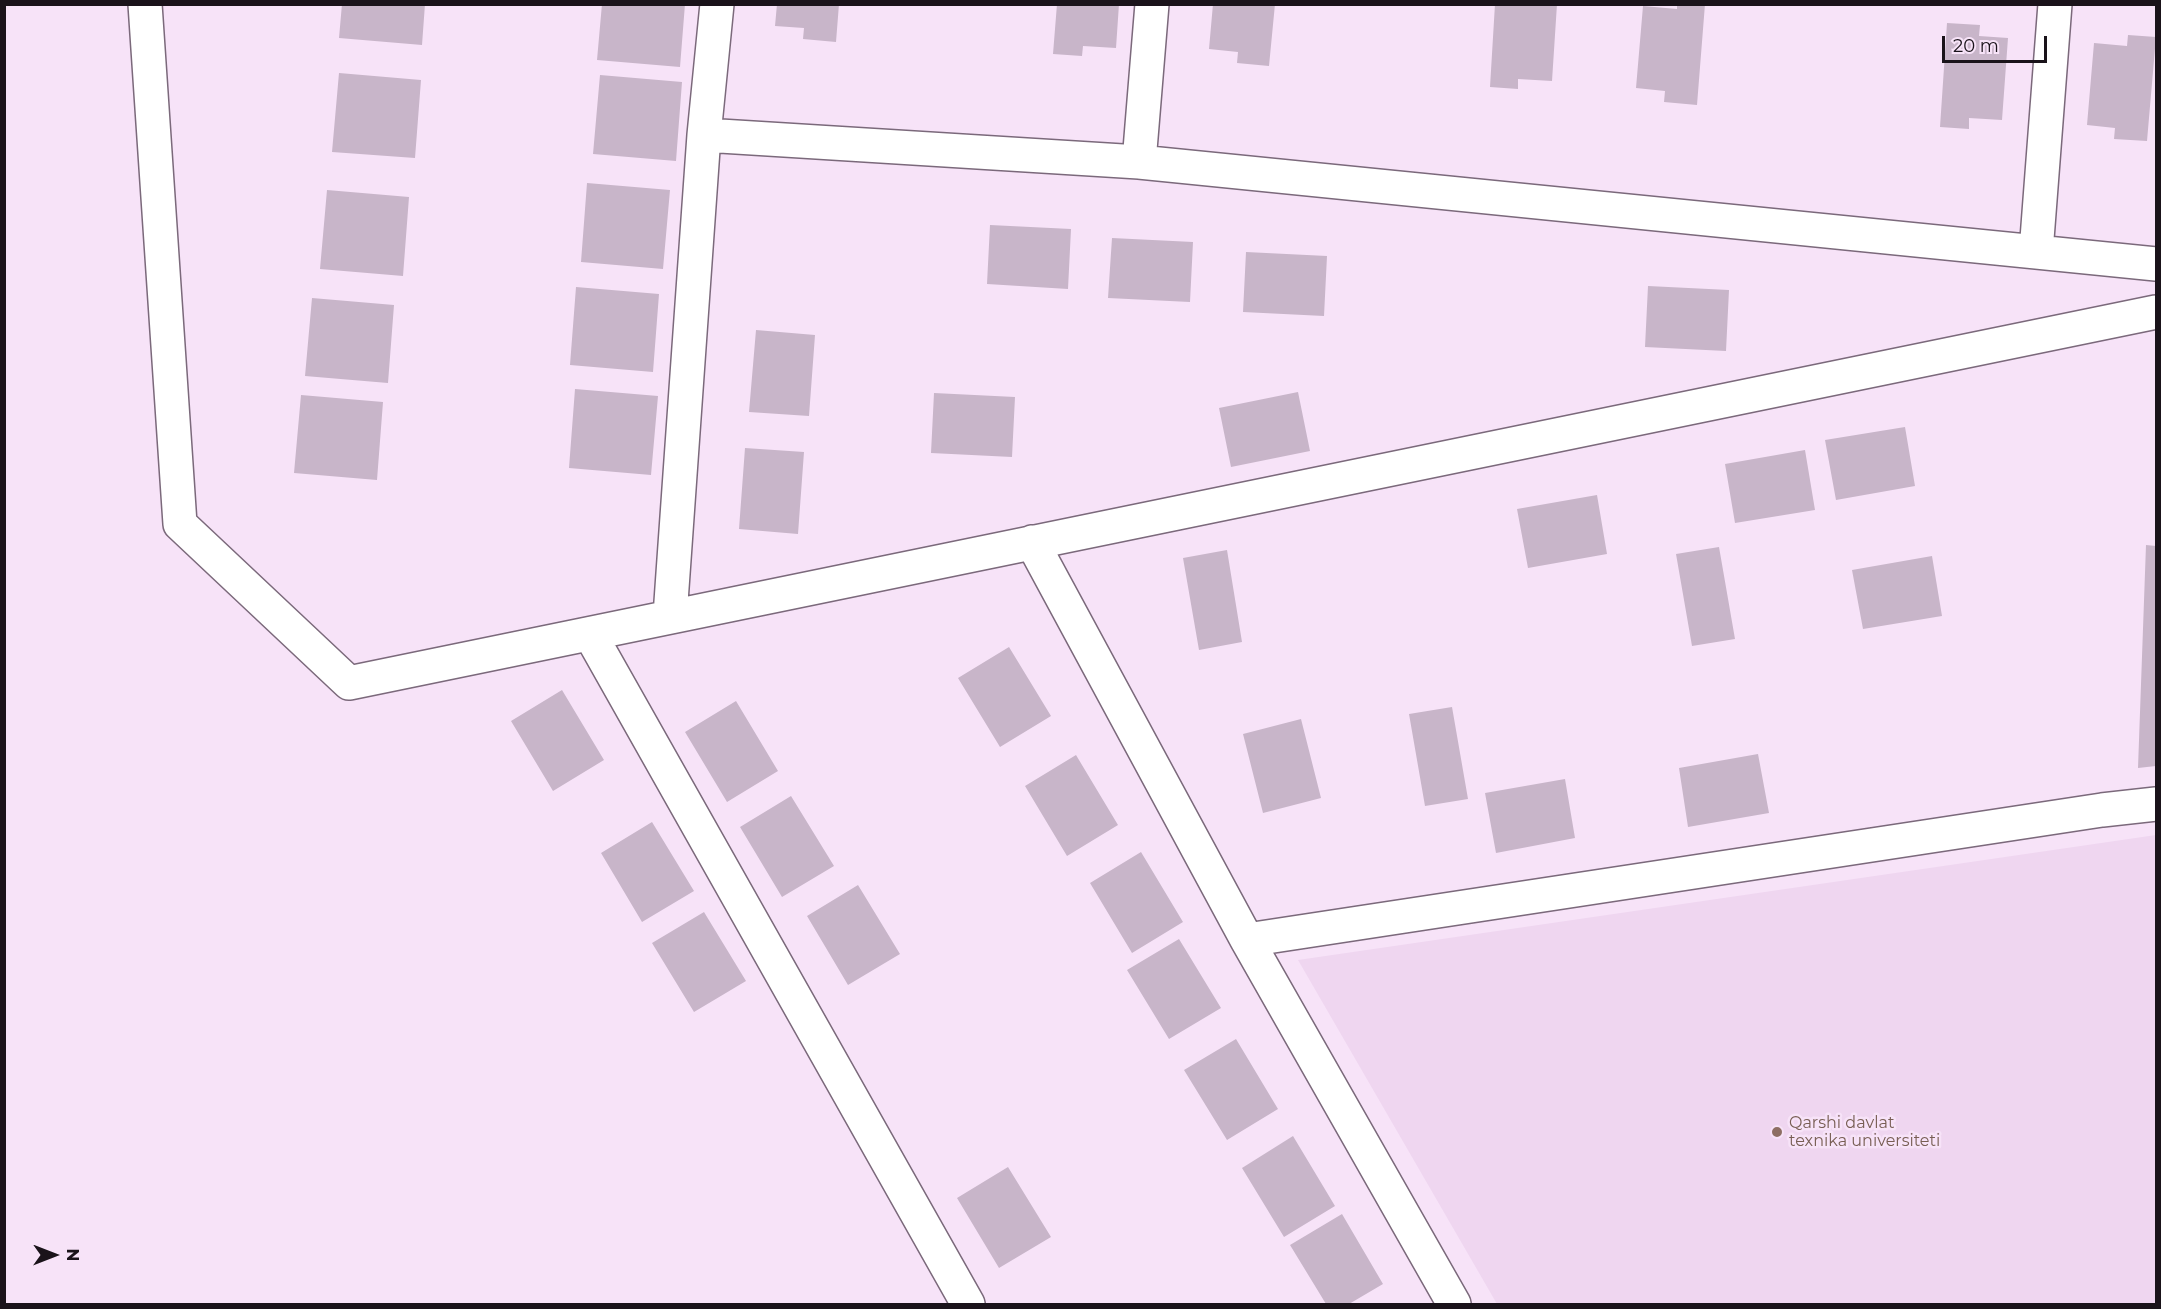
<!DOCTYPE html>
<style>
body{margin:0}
#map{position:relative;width:2161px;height:1309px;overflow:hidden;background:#f7e3f8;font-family:Montserrat,sans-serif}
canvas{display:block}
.frame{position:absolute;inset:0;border:6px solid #1a131a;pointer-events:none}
.north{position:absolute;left:24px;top:1225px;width:60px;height:60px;-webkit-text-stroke:4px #f7e3f8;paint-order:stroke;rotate:90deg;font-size:16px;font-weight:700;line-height:24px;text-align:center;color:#1a131a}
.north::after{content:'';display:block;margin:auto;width:21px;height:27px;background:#1a131a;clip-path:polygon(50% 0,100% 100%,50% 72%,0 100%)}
.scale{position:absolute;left:1942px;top:36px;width:105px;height:27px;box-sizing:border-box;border:3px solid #1a131a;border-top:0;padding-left:8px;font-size:18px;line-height:21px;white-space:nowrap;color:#1a131a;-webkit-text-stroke:4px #f7e3f8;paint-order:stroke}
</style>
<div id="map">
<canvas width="2161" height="1309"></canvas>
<div class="frame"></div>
<div class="north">N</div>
<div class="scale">20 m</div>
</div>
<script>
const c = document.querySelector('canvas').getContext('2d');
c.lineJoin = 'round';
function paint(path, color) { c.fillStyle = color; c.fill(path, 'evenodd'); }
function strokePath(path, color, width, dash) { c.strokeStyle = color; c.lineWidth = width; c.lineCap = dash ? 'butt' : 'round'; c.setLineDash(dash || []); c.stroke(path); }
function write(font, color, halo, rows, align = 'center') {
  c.font = font + ' Montserrat,sans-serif'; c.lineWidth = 5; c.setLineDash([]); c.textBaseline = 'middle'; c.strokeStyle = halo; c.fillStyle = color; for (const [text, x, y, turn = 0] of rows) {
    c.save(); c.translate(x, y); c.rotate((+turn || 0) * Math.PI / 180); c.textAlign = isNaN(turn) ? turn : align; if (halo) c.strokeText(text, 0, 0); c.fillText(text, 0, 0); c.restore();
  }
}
paint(new Path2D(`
 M2156 835V1304H1497L1298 960Z`), '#efd6f0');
paint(new Path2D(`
 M342 4H425L422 45 339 38Z
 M602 4H685L680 67 597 60Z
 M777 4H839L836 42 803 39 804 28 775 26Z
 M1057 4H1119L1116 48 1083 46 1082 56 1053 54Z
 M1213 4H1275L1269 66 1237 63 1238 52 1209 49Z
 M1495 4H1557L1552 81 1518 79V89L1490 87Z
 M1677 4H1705L1697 105 1664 102 1665 91 1636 88 1643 6 1677 9Z
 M1947 23 1980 25 1979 36 2008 38 2002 120 1969 118V129L1940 127Z
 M2128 35 2156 37 2147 141 2114 139 2115 128 2087 125 2094 43 2127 46Z
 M339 73 421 80 415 158 332 152Z
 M600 75 682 82 676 161 593 154Z
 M587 183 670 190 663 269 581 262Z
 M327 190 409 197 403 276 320 269Z
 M990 225 1071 229 1068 289 987 284Z
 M1112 238 1193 242 1190 302 1108 298Z
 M1246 252 1327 256 1324 316 1243 312Z
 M1648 286 1729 290 1726 351 1645 347Z
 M576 287 659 294 653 372 570 365Z
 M312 298 394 305 388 383 305 376Z
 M756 330 815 335 809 416 749 412Z
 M575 389 658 396 651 475 569 468Z
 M1298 392 1310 451 1231 467 1219 408Z
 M934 393 1015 397 1012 457 931 453Z
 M301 395 383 402 377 480 294 473Z
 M1905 427 1915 486 1836 500 1825 440Z
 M745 448 804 452 798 534 739 529Z
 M1805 450 1815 510 1735 523 1725 464Z
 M1597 495 1607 554 1528 568 1517 509Z
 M2146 545 2156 546V766L2138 768Z
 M1719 547 1735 639 1692 646 1676 554Z
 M1227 550 1242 642 1199 650 1183 558Z
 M1932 556 1942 616 1863 629 1852 570Z
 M1009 647 1051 716 1000 747 958 678Z
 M562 690 604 760 553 791 511 721Z
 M736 701 778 771 727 802 685 732Z
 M1452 707 1468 799 1425 806 1409 714Z
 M1301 719 1321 798 1263 813 1243 734Z
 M1758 754 1769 813 1688 827 1679 768Z
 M1076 755 1118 825 1067 856 1025 786Z
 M1565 779 1575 838 1496 853 1485 793Z
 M791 796 834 866 782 897 740 827Z
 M652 822 694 891 642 922 601 853Z
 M1141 852 1183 922 1132 953 1090 883Z
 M858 885 900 954 848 985 807 916Z
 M704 912 746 981 694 1012 652 943Z
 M1179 939 1221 1008 1169 1039 1127 970Z
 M1236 1039 1278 1109 1227 1140 1184 1070Z
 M1293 1136 1335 1206 1284 1237 1242 1168Z
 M1008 1167 1051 1237 999 1268 957 1198Z
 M1342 1214 1383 1284 1349 1304H1326L1290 1245Z`), '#c8b5c9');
const minor = new Path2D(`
 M145 4 180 524 349 683 2156 312
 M704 135 1139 162 2156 264
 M1139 162 1152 4
 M2036 252 2055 4
 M1032 542 1247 940 1454 1304
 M670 616 704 135 717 4
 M590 634 968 1304
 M1247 940 2102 810 2156 804`);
strokePath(minor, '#7b697b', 36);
strokePath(minor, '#fff', 33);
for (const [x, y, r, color] of [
 [1777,1132,6,"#8d6e63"]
]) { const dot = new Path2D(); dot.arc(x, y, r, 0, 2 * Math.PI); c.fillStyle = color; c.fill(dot); strokePath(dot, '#f7e3f8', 2); }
write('16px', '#785e54', '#f7e3f8', [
 ["Qarshi davlat",1789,1123],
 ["texnika universiteti",1789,1141]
], 'left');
</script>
